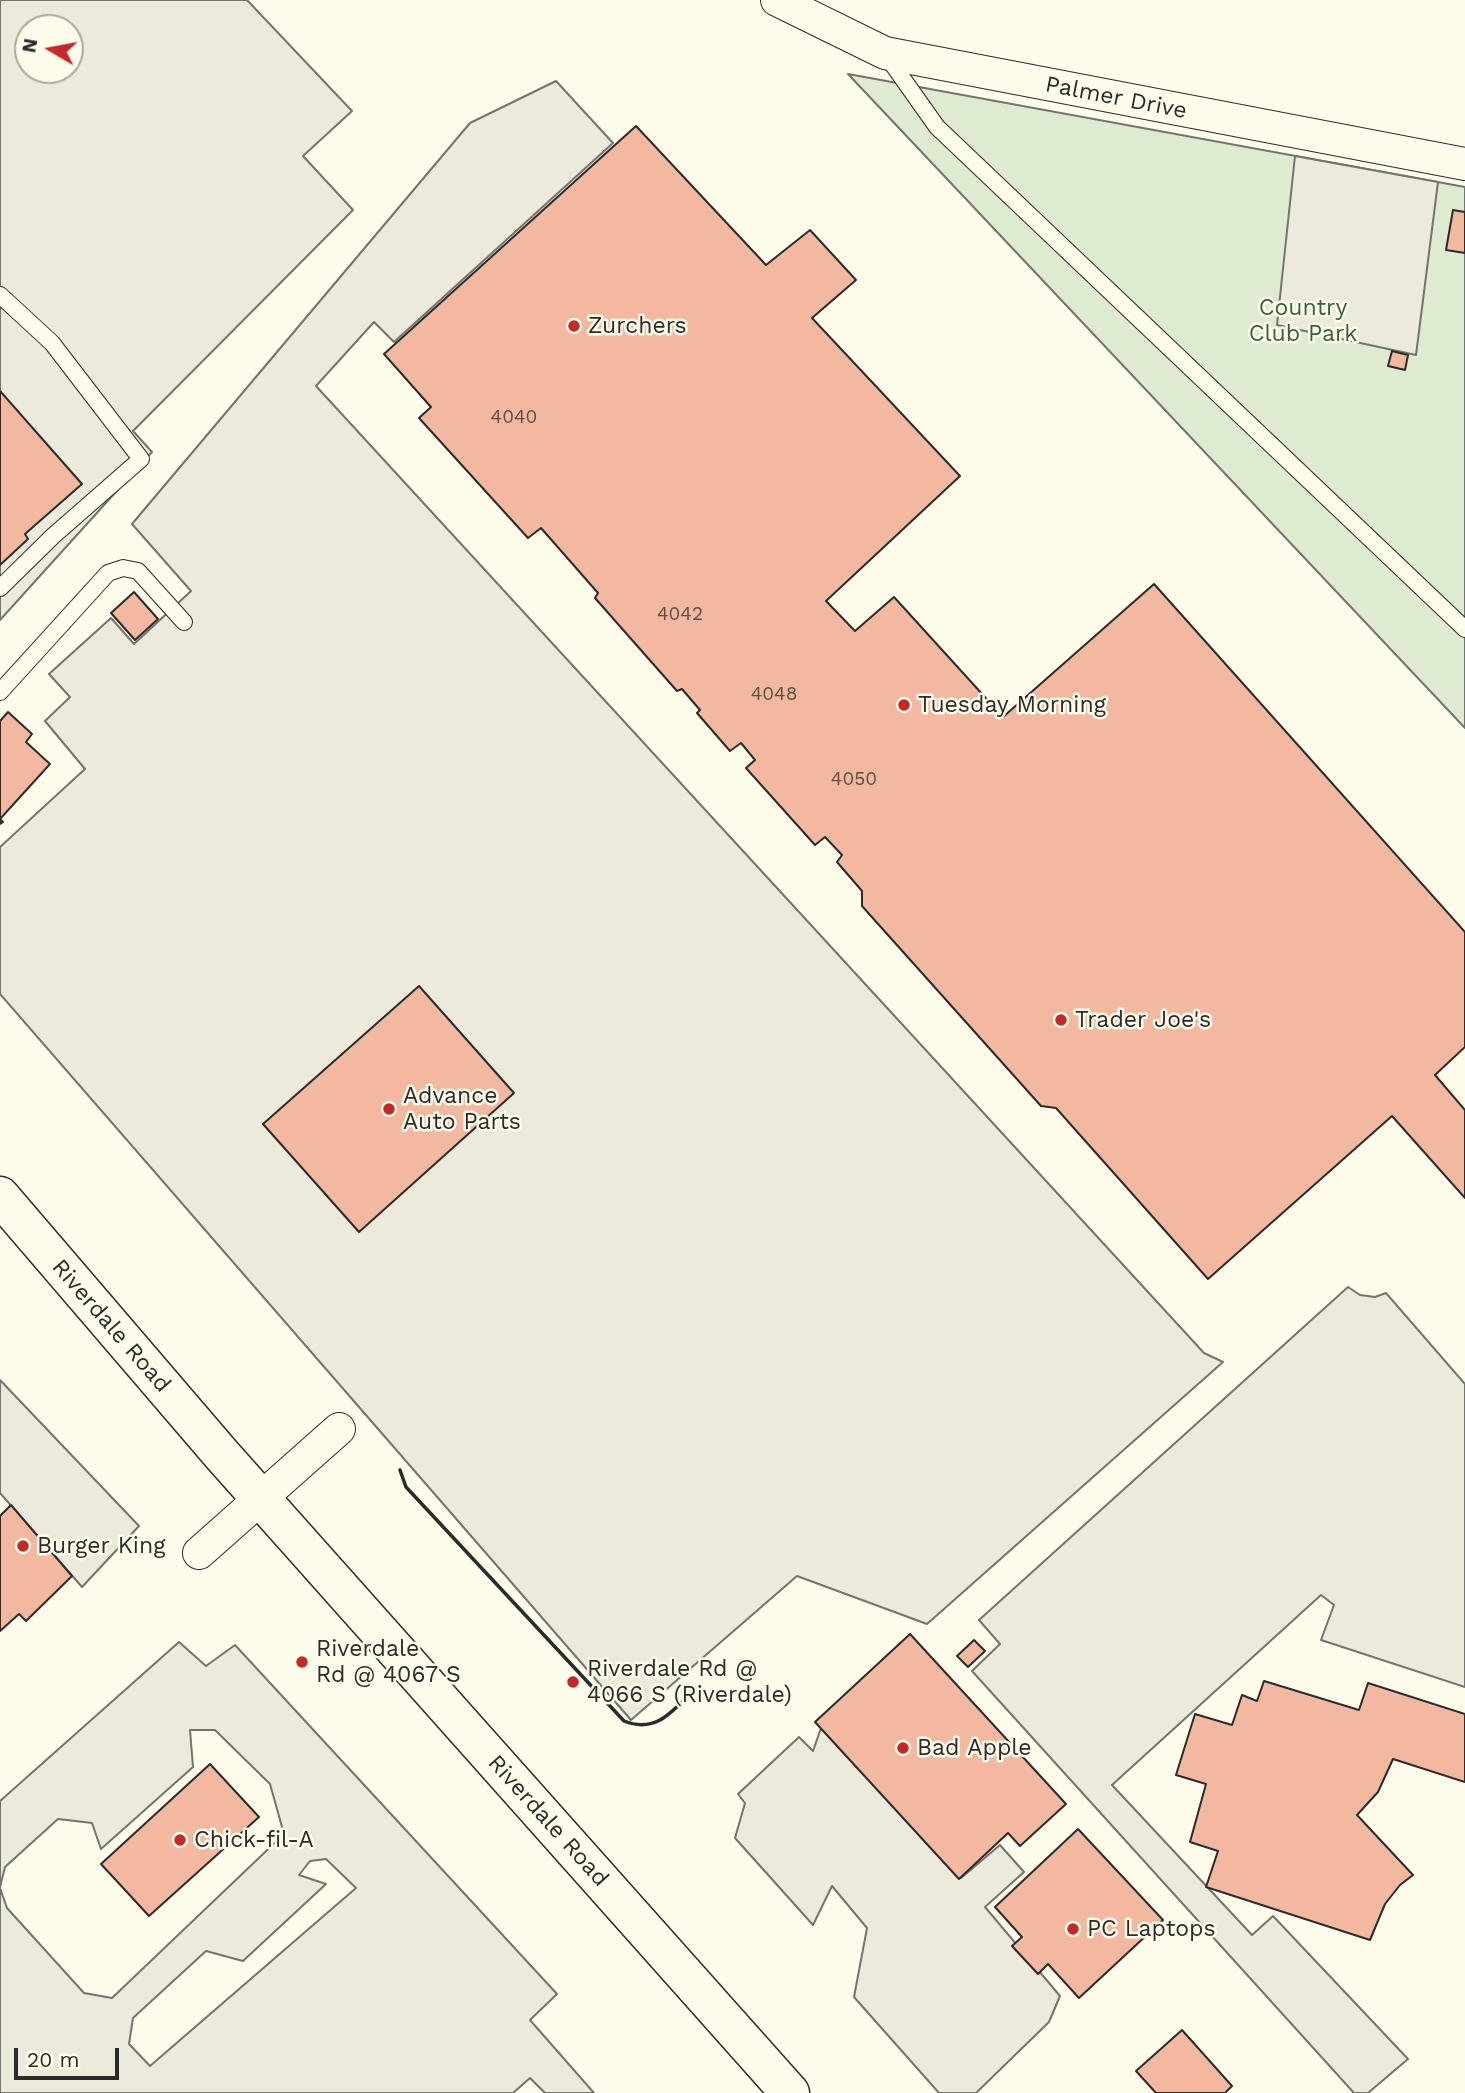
<!DOCTYPE html>
<style>
body{margin:0}
#map{position:relative;width:1465px;height:2093px;overflow:hidden;background:#fdfbea;font-family:"Work Sans",sans-serif}
canvas{display:block}
.north{position:absolute;left:14px;top:14px;width:70px;height:70px;box-sizing:border-box;background:#fdfbea;border:2px solid #a9a89e;border-radius:50%;rotate:280deg;font-size:19px;font-weight:700;line-height:28px;text-align:center;color:#2b2b2b}
.north::after{content:'';display:block;margin:auto;width:24px;height:32px;background:#c62828;clip-path:polygon(50% 0,100% 100%,50% 72%,0 100%)}
.scale{position:absolute;left:14px;top:2048px;width:105px;height:32px;box-sizing:border-box;border:4px solid #2b2b2b;border-top:0;padding-left:9px;font-size:21px;line-height:24px;white-space:nowrap;color:#2b2b2b;-webkit-text-stroke:5px #fdfbea;paint-order:stroke}
</style>
<div id="map">
<canvas width="1465" height="2093"></canvas>
<div class="north">N</div>
<div class="scale">20 m</div>
</div>
<script>
const c = document.querySelector('canvas').getContext('2d');
c.lineJoin = 'round';
function paint(path, color) { c.fillStyle = color; c.fill(path, 'evenodd'); }
function strokePath(path, color, width, dash) { c.strokeStyle = color; c.lineWidth = width; c.lineCap = dash ? 'butt' : 'round'; c.setLineDash(dash || []); c.stroke(path); }
function write(font, color, halo, rows, align = 'center') {
  c.font = font + ' "Work Sans",sans-serif'; c.lineWidth = 5; c.setLineDash([]); c.textBaseline = 'middle'; c.strokeStyle = halo; c.fillStyle = color; for (const [text, x, y, turn = 0] of rows) {
    c.save(); c.translate(x, y); c.rotate((+turn || 0) * Math.PI / 180); c.textAlign = isNaN(turn) ? turn : align; if (halo) c.strokeText(text, 0, 0); c.fillText(text, 0, 0); c.restore();
  }
}
const green = new Path2D(`
 M848 74 1465 187V728Z`);
paint(green, '#deebd1');
strokePath(green, '#74746e', 2);
const parking = new Path2D(`
 M0 0H247L352 111 303 156 353 210 133 431 152 452 0 620ZM28 28H70V70H28Z
 M556 81 613 143 394 342 374 322 316 386 1204 1353 1223 1362 927 1624 797 1576 631 1720 0 994V847L85 769 45 721 70 697 49 674 111 618 134 644 191 591 132 524 470 123Z
 M1295 156 1438 182 1416 355 1277 325Z
 M1348 1287 1360 1295 1375 1297 1386 1293 1465 1384V1687L1321 1640 1334 1605 1321 1595 1112 1785 1252 1935 1273 1916 1408 2059 1368 2093H1354L972 1671 1000 1644 979 1620Z
 M0 1380 139 1526 82 1587 0 1493Z
 M179 1642 206 1666 235 1645 557 1994 530 2020 594 2093H545L530 2078 513 2093H0V1888L7 1908 84 1993 112 1998 284 1834 270 1784 215 1730H190L193 1767 101 1849 92 1823 58 1819 5 1867 0 1887V1801ZM326 1859 356 1888 150 2066 129 2044 133 2018 206 1951 243 1961 326 1884 299 1875 310 1861Z
 M821 1728 961 1878 1000 1845 1024 1872 985 1907 1060 1996 1049 2022 976 2093H939L854 1997 867 1928 832 1886 813 1925 735 1838 745 1803 738 1794 799 1737 813 1751Z`);
paint(parking, '#eceadb');
strokePath(parking, '#74746e', 2);
const building = new Path2D(`
 M636 126 766 265 810 230 856 280 812 318 960 476 826 601 855 631 894 597 1003 717 1154 584 1465 932V1047L1435 1075 1465 1110V1198L1392 1116 1208 1279 1056 1108 1041 1106 862 906V891L837 862 842 855 825 837 815 845 746 768 755 760 741 743 730 751 697 713 700 710 682 689 677 691 595 598 598 593 541 528 528 538 419 418 431 407 384 354Z
 M1453 210 1465 212V253L1446 250Z
 M1392 351 1408 355 1405 370 1388 366Z
 M0 391 82 484 25 534 28 539 0 565Z
 M134 592 158 619 135 640 111 613Z
 M8 712 32 734 26 742 50 764 0 819 3 822 0 824V721Z
 M419 986 514 1093 359 1232 263 1124Z
 M11 1505 72 1576 26 1621 19 1614 0 1631V1516Z
 M910 1634 1066 1804 1020 1846 1008 1833 959 1879 815 1722Z
 M974 1640 985 1651 968 1667 957 1656Z
 M1264 1681 1359 1710 1368 1683 1465 1714V1782L1393 1759 1378 1792 1357 1815 1413 1875 1400 1885 1385 1904 1370 1940 1206 1887 1218 1851 1190 1842 1206 1784 1176 1775 1195 1714 1232 1725 1242 1695 1257 1701Z
 M210 1764 259 1817 149 1916 101 1864Z
 M1078 1829 1163 1920 1079 1998 1048 1964 1038 1974 1012 1946 1022 1937 995 1907Z
 M1182 2030 1232 2086 1225 2093H1156L1136 2071Z`);
paint(building, '#f2b8a0');
strokePath(building, '#2b2b2b', 2);
const service = new Path2D(`
 M886 55 937 127 1465 629
 M0 295 52 343 141 459 53 536 0 588
 M0 692 108 573 123 568 138 571 184 622`);
const minor = new Path2D(`
 M777 0 885 53 1465 164
 M199 1553 339 1429`);
const primary = new Path2D(`
 M0 1196 222 1455 790 2093`);
strokePath(service, '#2b2b2b', 18);
strokePath(minor, '#2b2b2b', 34);
strokePath(primary, '#2b2b2b', 41);
strokePath(service, '#fdfbea', 16);
strokePath(minor, '#fdfbea', 32);
strokePath(primary, '#fdfbea', 38);
strokePath(new Path2D(`
 M400 1470 406 1487 624 1721C659 1735 675 1707 699 1685`), '#2b2b2b', 3.5);
for (const [x, y, r, color] of [
 [574,326,7,"#c62828"],
 [904,705,7,"#c62828"],
 [1061,1020,7,"#c62828"],
 [389,1109,7,"#c62828"],
 [23,1546,7,"#c62828"],
 [302,1662,7,"#c62828"],
 [573,1682,7,"#c62828"],
 [903,1748,7,"#c62828"],
 [180,1840,7,"#c62828"],
 [1073,1929,7,"#c62828"]
]) { const dot = new Path2D(); dot.arc(x, y, r, 0, 2 * Math.PI); c.fillStyle = color; c.fill(dot); strokePath(dot, '#fdfbea', 2.5); }
write('19px', '#5d4e48', null, [
 ["4040",514,417],
 ["4042",680,614],
 ["4048",774,694],
 ["4050",854,779]
]);
write('23px', '#2b2b2b', '#fdfbea', [
 ["Palmer Drive",1116,98,11],
 ["Riverdale Road",111,1326,49],
 ["Riverdale Road",548,1821,48]
]);
write('23px', '#34623c', '#fdfbea', [
 ["Country",1303,308],
 ["Club Park",1303,334]
]);
write('23px', '#2b2b2b', '#fdfbea', [
 ["Zurchers",588,326],
 ["Tuesday Morning",918,705],
 ["Trader Joe's",1075,1020],
 ["Advance",403,1096],
 ["Auto Parts",403,1122],
 ["Burger King",37,1546],
 ["Riverdale",316,1649],
 ["Rd @ 4067 S",316,1675],
 ["Riverdale Rd @",587,1669],
 ["4066 S (Riverdale)",587,1695],
 ["Bad Apple",917,1748],
 ["Chick-fil-A",194,1840],
 ["PC Laptops",1087,1929]
], 'left');
</script>
